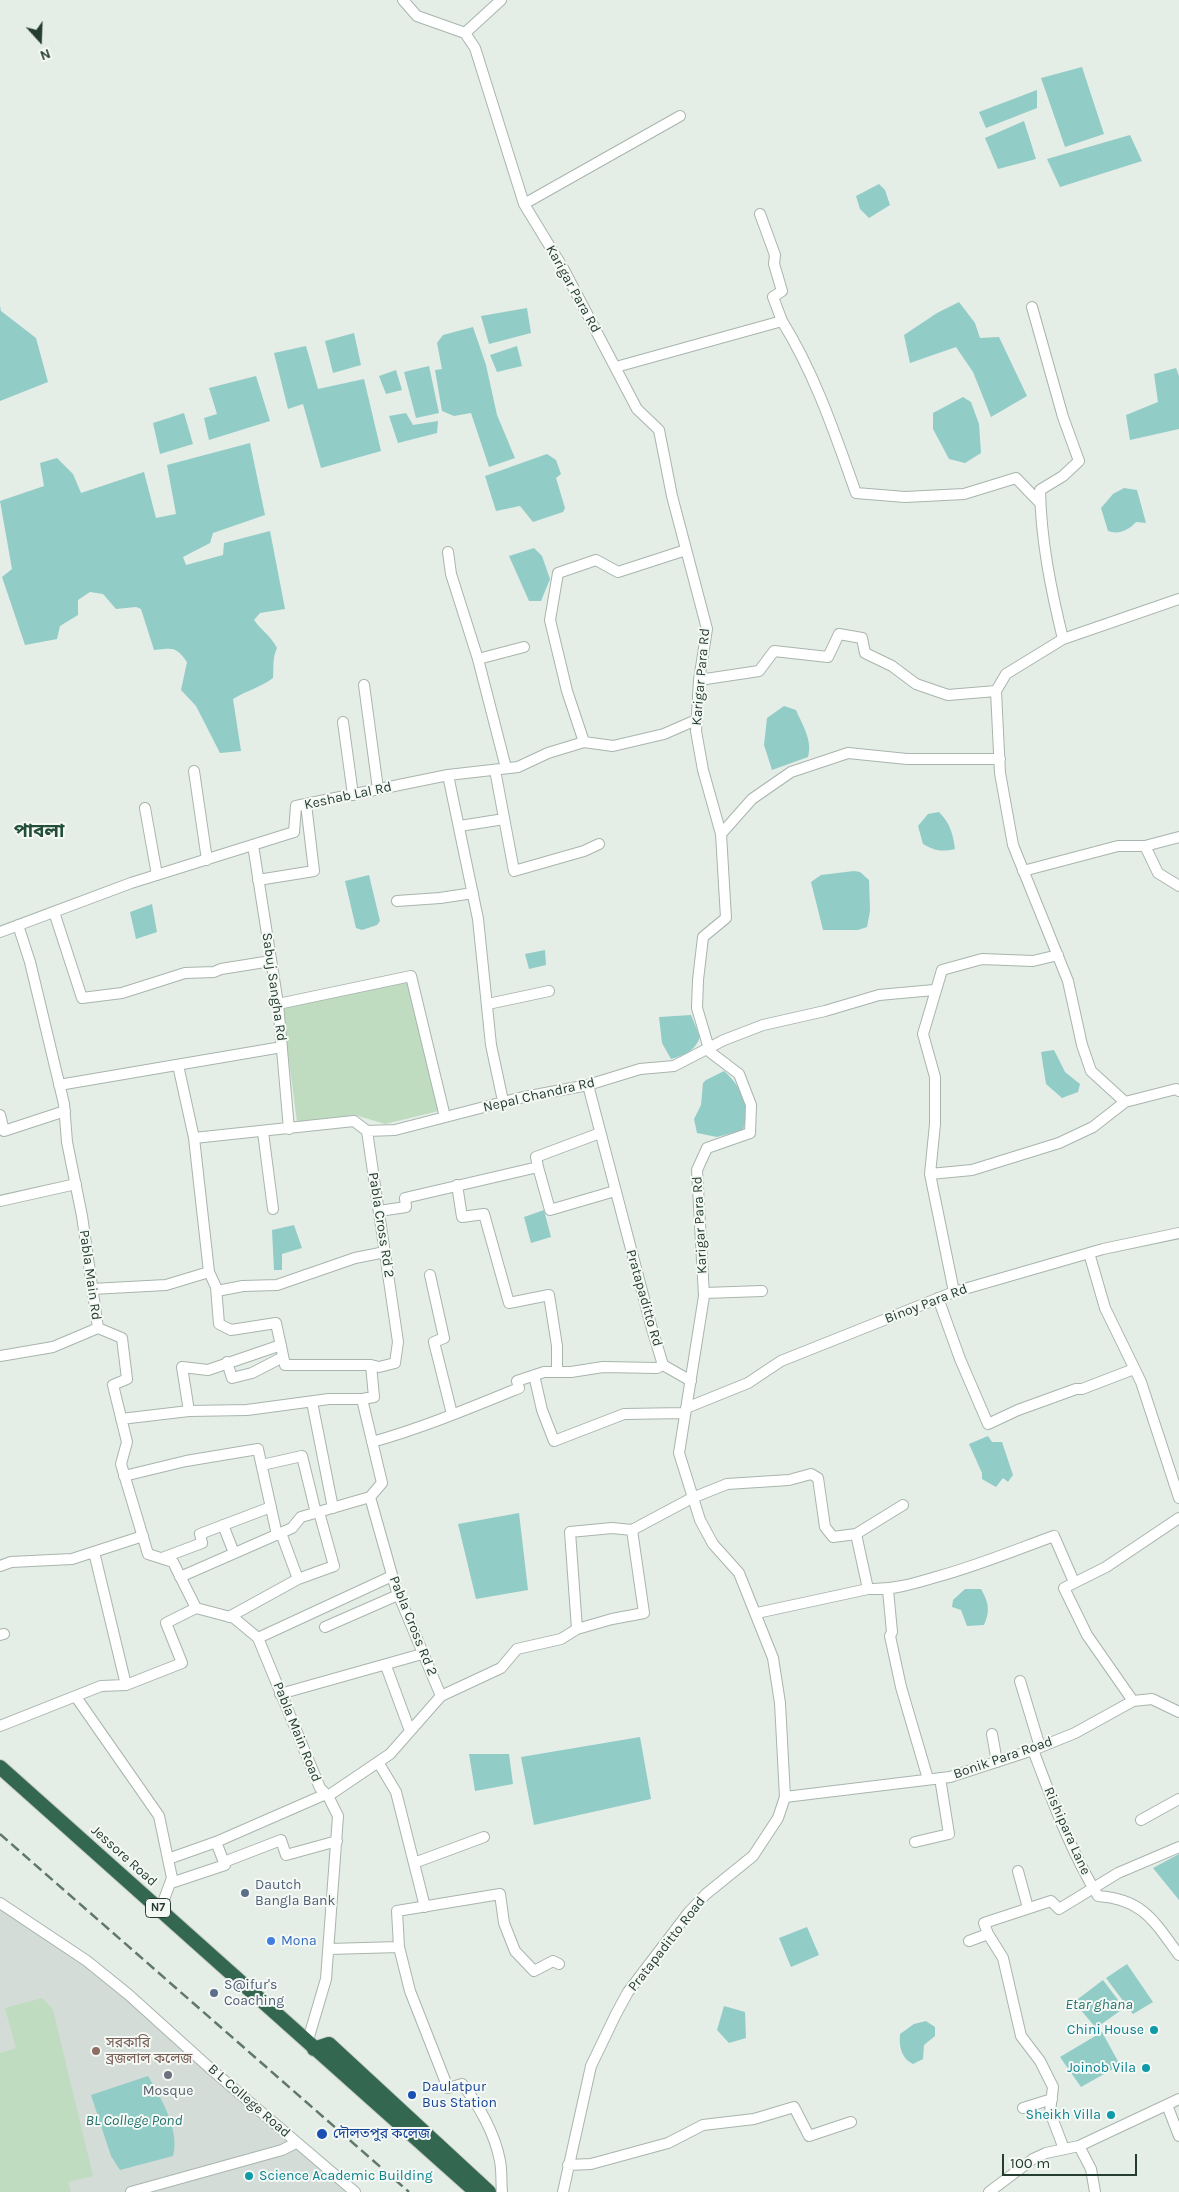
<!DOCTYPE html>
<meta charset="utf-8">
<style>
body{margin:0}
#map{position:relative;width:1179px;height:2192px;overflow:hidden;background:#e5ede7;font-family:Karla,sans-serif}
canvas{display:block}
.north{position:absolute;left:15px;top:15px;width:50px;height:50px;-webkit-text-stroke:4px #f5f9f6;paint-order:stroke;rotate:160deg;font-size:14px;font-weight:700;line-height:20px;text-align:center;color:#253d31}
.north::after{content:'';display:block;margin:auto;width:18px;height:22px;background:#253d31;clip-path:polygon(50% 0,100% 100%,50% 72%,0 100%)}
.scale{position:absolute;left:1002px;top:2154px;width:135px;height:22px;box-sizing:border-box;border:2px solid #253d31;border-top:0;padding-left:6px;font-size:15px;line-height:18px;white-space:nowrap;color:#253d31;-webkit-text-stroke:4px #f5f9f6;paint-order:stroke}
</style>
<div id="map">
<canvas width="1179" height="2192"></canvas>
<div class="north">N</div>
<div class="scale">100 m</div>
</div>
<script>
const c = document.querySelector('canvas').getContext('2d');
c.lineJoin = 'round';
function paint(path, color) { c.fillStyle = color; c.fill(path, 'evenodd'); }
function strokePath(path, color, width, dash) { c.strokeStyle = color; c.lineWidth = width; c.lineCap = dash ? 'butt' : 'round'; c.setLineDash(dash || []); c.stroke(path); }
function write(font, color, halo, rows, align = 'center') {
  c.font = font + ' Karla,"Noto Sans Bengali",sans-serif'; c.lineWidth = 4; c.setLineDash([]); c.textBaseline = 'middle'; c.strokeStyle = halo; c.fillStyle = color; for (const [text, x, y, turn = 0] of rows) {
    c.save(); c.translate(x, y); c.rotate((+turn || 0) * Math.PI / 180); c.textAlign = isNaN(turn) ? turn : align; if (halo) c.strokeText(text, 0, 0); c.fillText(text, 0, 0); c.restore();
  }
}
paint(new Path2D(`
 M0 1903 67 1948 355 2192H0Z`), '#d3dcd6');
paint(new Path2D(`
 M408 980 439 1111 385 1124 355 1115 297 1122 282 1008Z
 M42 1998 53 2010 93 2176 68 2182 71 2192H0V2053L16 2048 5 2008Z`), '#c0dcc0');
paint(new Path2D(`
 M1082 67 1104 134 1065 147 1041 78Z
 M1037 90V108L986 128 979 112Z
 M1024 121 1036 159 998 169 985 138Z
 M1130 135 1142 161 1060 187 1047 159Z
 M879 184 885 190 890 205 869 218 860 209 856 196Z
 M959 302 975 323 980 338 999 337 1027 396 991 417 973 372 956 347 910 363 904 335 937 313Z
 M0 306 1 311 36 338 48 382 0 401Z
 M527 308 531 333 489 344 481 316Z
 M473 327 486 365 497 415 515 458 489 467 471 413 454 416 442 411 435 370 442 369 437 343 443 335Z
 M354 333 361 365 333 373 325 341Z
 M306 346 318 389 364 379 381 451 321 468 303 404 288 409 274 353Z
 M517 346 522 366 497 372 490 355Z
 M429 366 439 413 416 418 404 372Z
 M1176 368 1179 376V429L1130 440 1126 415 1158 402 1154 374Z
 M396 370 402 390 386 394 379 376Z
 M256 376 270 421 209 440 204 418 217 414 209 388Z
 M963 397 971 402 979 424 981 453 965 463 949 459 933 429V413Z
 M184 413 193 444 160 454 153 423Z
 M406 413 413 425 438 421 437 433 398 443 389 416Z
 M250 443 265 515 213 533 210 543 183 557 186 565 223 555 224 543 270 531 285 609 260 613 254 620C261 630 271 636 277 648 272 659 274 666 273 678 261 687 246 691 233 699L241 751 220 753 196 706 181 690 187 662C176 646 173 648 154 650L141 609 136 607 116 609 103 594 90 592 78 600V615L60 626 57 639 25 645 2 577 12 569 0 501 44 486 40 463 57 458 73 474 81 493 144 472 156 518 176 514 167 465Z
 M547 454 556 460 561 474 556 478 565 508 563 512 533 522 520 506 496 511 485 476Z
 M1124 488 1137 490 1146 523 1136 522C1129 530 1118 535 1108 531L1101 508 1113 494Z
 M534 548 542 556 550 579 541 601H529L509 556Z
 M784 706 796 710C802 724 813 741 808 757L772 770 764 745 767 718Z
 M939 812C950 823 953 834 955 849 942 852 935 851 923 844L918 826 928 814Z
 M854 871 860 872 869 880 870 911 867 927 858 930H823L811 882 821 875Z
 M369 875 380 921 377 925 362 930 356 928 345 881Z
 M152 904 157 932 136 939 130 912Z
 M545 950 546 965 529 969 525 954Z
 M691 1015 700 1037C695 1051 685 1055 671 1059L662 1043 659 1017Z
 M1054 1050 1065 1072 1080 1084 1078 1092 1062 1098 1046 1084 1041 1052Z
 M724 1071C742 1087 751 1107 743 1130L717 1137 697 1133 694 1119 701 1105 703 1083 706 1080Z
 M544 1210 551 1237 531 1243 524 1217Z
 M294 1225 302 1248 282 1254V1270H274L272 1230Z
 M988 1436 992 1442H1002L1013 1475 1008 1482 1003 1478 996 1487 982 1479V1473L969 1444Z
 M519 1513 528 1590 476 1599 458 1524Z
 M965 1589H981C989 1603 990 1611 984 1625L967 1626 961 1610 952 1607 953 1600Z
 M640 1737 651 1799 534 1825 521 1757Z
 M469 1754H509L513 1784 475 1791Z
 M1179 1854V1900L1153 1868Z
 M807 1927 819 1955 791 1967 779 1938Z
 M1127 1964 1153 2002 1133 2014 1106 1978Z
 M1103 1980 1124 2008 1096 2028 1074 2002Z
 M724 2006 745 2012 746 2038 729 2043 717 2030Z
 M926 2021 935 2027V2036L924 2045 923 2059 913 2064C901 2058 899 2046 900 2034L914 2024Z
 M1102 2032 1120 2065 1081 2087 1060 2057Z
 M148 2076C161 2098 180 2130 173 2156L120 2170 111 2156 91 2095Z`), '#92ccc7');
const minor = new Path2D(`
 M403 0 417 16 465 33 475 48 524 204 563 268 637 409 659 430 672 496 707 629 699 680 696 731 703 770 721 834 726 918 703 937 698 980 697 1008 710 1052 739 1074 751 1105 750 1133 707 1148 697 1170 704 1296 679 1453 700 1520 713 1544 739 1573 773 1658 780 1703 785 1797 778 1818 753 1856 706 1894 689 1912 628 1992 616 2014 591 2066 563 2192
 M465 33 501 0
 M524 204 680 116
 M760 214 775 255 774 264 782 291 773 297 782 321
 M1032 307 1063 417 1079 461 1063 476 1040 490C1041 541 1051 590 1063 639
 M616 367 782 321C815 374 835 434 856 493L905 497 964 494 1016 478 1040 503
 M448 552 451 574 478 659
 M1179 599 1063 639 1006 674 996 691 1000 773 1013 845 1068 981 1082 1045 1091 1071 1125 1102 1176 1089 1179 1091
 M699 680 759 671 774 651 828 657 839 634 862 638 865 653 892 666 916 684 948 695 996 691
 M364 685 378 789
 M343 722 353 795
 M584 742 567 691 550 620 558 573 596 560 618 572 686 550
 M506 768 478 659 524 647
 M495 770 514 871 584 851 599 844
 M194 771 207 860
 M448 775 478 919 491 1045 503 1101
 M145 808 157 875
 M460 826 504 819
 M721 834 752 799 791 772 848 753 907 759H1000
 M253 845 278 1004 289 1129
 M1145 846 1179 837
 M1023 871 1118 846H1145L1158 873 1179 886
 M258 880 314 871 306 804
 M397 901 440 898 473 893
 M54 912 82 998 122 993 185 973 214 972 221 969 271 961
 M18 925 30 962 64 1104 67 1142 82 1216 98 1328
 M0 932 131 883 294 832 296 806 448 775 518 767 548 753 584 742 613 746 664 734 696 720
 M278 1004 411 976 445 1117
 M488 1004 549 991
 M178 1065 194 1138
 M59 1085 282 1047
 M588 1085 652 1329 663 1365 691 1381
 M0 1115 4 1131 65 1111
 M367 1131 395 1130 519 1098 588 1085 640 1069 674 1066 724 1040 763 1025 825 1011 879 995 934 990
 M263 1132 273 1209
 M538 1167 550 1210 615 1191
 M930 1174 972 1170 1059 1143 1093 1127 1125 1102
 M457 1185 462 1217 484 1214 509 1303 549 1295 557 1346V1372
 M0 1201 76 1184
 M379 1211 406 1207 405 1198 538 1167 536 1157 600 1133
 M1089 1253 1105 1308 1141 1382 1179 1498
 M209 1272 216 1287 219 1324 231 1330 276 1323 285 1365H371
 M430 1275 444 1338 434 1342 452 1414
 M92 1289 166 1285 209 1272 194 1138 354 1121 367 1131 398 1342 395 1363 379 1367 371 1365 374 1397 362 1399 382 1483 370 1497
 M217 1291 243 1286 277 1285 355 1258 385 1252
 M954 1292 930 1174 935 1124V1077L923 1034 942 970 982 959 1033 961 1058 955
 M704 1293 762 1291
 M938 1298 960 1359 988 1424 1018 1410 1076 1389H1082L1134 1369
 M98 1328 122 1338 127 1379 113 1385 127 1442 121 1464 148 1554 173 1562 196 1608
 M0 1356 53 1347 98 1328
 M227 1362 232 1378 252 1373 283 1357
 M534 1375 542 1410 554 1441 624 1414 685 1413
 M312 1402 333 1508
 M686 1408 748 1383 781 1361 954 1292 1103 1249 1179 1233
 M189 1411 182 1367 208 1370 281 1345
 M121 1419 189 1411 247 1410 329 1399H362
 M372 1442C422 1428 470 1408 519 1388L517 1381 544 1372H571L603 1367 657 1368 663 1365
 M262 1465 302 1456 316 1513
 M124 1476 186 1461 258 1449 277 1535
 M370 1497 396 1589 441 1696
 M903 1505 856 1534 868 1589C892 1590 913 1584 936 1577 977 1566 1015 1550 1054 1536L1074 1582
 M223 1525 234 1553
 M281 1533 298 1579
 M94 1552 126 1685
 M162 1558 202 1543 200 1534 271 1507
 M0 1566 11 1562 72 1559 143 1536
 M180 1577 292 1528 301 1517 370 1497
 M888 1590 892 1632 890 1636 901 1687 928 1779
 M196 1608 234 1618 258 1638 320 1788 328 1796 338 1816 326 1979 308 2040
 M757 1613 868 1589
 M229 1617 298 1579 334 1566 319 1512
 M325 1627 398 1595
 M577 1629 612 1619 644 1613 632 1530
 M0 1635 4 1634
 M258 1638 392 1576
 M386 1666 410 1731
 M1020 1681 1040 1747
 M280 1694 422 1654
 M76 1697 159 1816 172 1878 160 1910
 M1133 1701 1087 1635 1064 1588 1106 1567 1179 1518
 M0 1726 101 1686 126 1685 182 1663 166 1623 196 1608
 M992 1734 997 1762
 M1033 1750C1052 1800 1070 1850 1098 1896 1143 1899 1154 1921 1179 1955
 M378 1762 396 1792 425 1907
 M328 1796 390 1754 441 1696 501 1668 517 1649 561 1639 577 1629 570 1532 612 1528 632 1530 692 1498 727 1484 789 1480 811 1474 818 1478 825 1527 833 1537 856 1534
 M785 1797 950 1777 1033 1750 1075 1733 1133 1701 1152 1699 1179 1712
 M1141 1820 1179 1799
 M915 1842 949 1834 940 1778
 M168 1859 216 1842 326 1794
 M224 1862 281 1840 286 1855 337 1841
 M414 1863 484 1837
 M1018 1871 1028 1908
 M171 1883 225 1865 216 1842
 M0 1903 87 1961 129 1995 212 2070 355 2192
 M988 1934 984 1923 1051 1901 1059 1909 1118 1873 1179 1847
 M969 1941 988 1934 1003 1958 1021 2036 1040 2061 1053 2087 1050 2112 1064 2149
 M399 1947 410 1991 448 2088 462 2084C479 2105 495 2134 500 2161 502 2171 501 2182 502 2192
 M329 1949 399 1947 397 1911 500 1894 504 1923 515 1951 534 1971 553 1961 559 1964
 M1167 2105 1179 2136
 M1023 2108 1052 2099
 M1079 2146 1091 2169 1095 2192
 M568 2165 591 2164 668 2143 703 2125 754 2119 794 2107 809 2136 851 2122
 M131 2192 282 2150 296 2143
 M989 2192 1033 2159 1046 2153 1079 2146 1179 2099`);
const highway = new Path2D(`
 M0 1767 476 2192
 M314 2049 329 2044 489 2192`);
strokePath(minor, '#a8b5ad', 12);
strokePath(highway, '#c2c9c5', 16);
strokePath(minor, '#fff', 10);
strokePath(highway, '#34674f', 14);
strokePath(new Path2D(`
 M0 1834 409 2192`), '#60786c', 2.5, [10, 5]);
for (const [x, y, r, color] of [
 [245,1893,5,"#5c6f8a"],
 [271,1941,5,"#3f7fe0"],
 [214,1993,5,"#5c6f8a"],
 [1154,2030,5,"#0f9aa8"],
 [96,2051,5,"#8d6e63"],
 [1146,2068,5,"#0f9aa8"],
 [168,2075,5,"#6b7280"],
 [412,2095,5,"#1a4fb4"],
 [1111,2115,5,"#0f9aa8"],
 [322,2134,6,"#1a4fb4"],
 [249,2176,5,"#0f9aa8"]
]) { const dot = new Path2D(); dot.arc(x, y, r, 0, 2 * Math.PI); c.fillStyle = color; c.fill(dot); strokePath(dot, '#f5f9f6', 2); }
for (const [x, y, w] of [
 [158,1908,25]
]) { const box = new Path2D(); box.roundRect(x - w / 2, y - 9.5, w, 19, 4); c.fillStyle = '#f5f9f6'; c.fill(box); strokePath(box, '#253d31', 1); }
write('bold 12px', '#253d31', null, [
 ["N7",158,1908]
]);
write('14px', '#253d31', '#f5f9f6', [
 ["Karigar Para Rd",573,289,61],
 ["Karigar Para Rd",701,677,-85],
 ["Keshab Lal Rd",348,796,-12],
 ["Sabuj Sangha Rd",274,987,82],
 ["Nepal Chandra Rd",539,1095,-13],
 ["Pabla Cross Rd 2",381,1225,81],
 ["Karigar Para Rd",700,1225,-93],
 ["Pabla Main Rd",90,1275,82],
 ["Pratapaditto Rd",644,1298,74],
 ["Binoy Para Rd",926,1304,-21],
 ["Pabla Cross Rd 2",413,1626,68],
 ["Pabla Main Road",297,1732,68],
 ["Bonik Para Road",1003,1758,-19],
 ["Rishipara Lane",1067,1831,66],
 ["Jessore Road",124,1856,42],
 ["Pratapaditto Road",667,1944,-52],
 ["B L College Road",249,2101,41]
]);
write('14px', '#4e5e75', '#f5f9f6', [
 ["Dautch",255,1885],
 ["Bangla Bank",255,1901],
 ["S@ifur's",224,1985],
 ["Coaching",224,2001]
], 'left');
write('14px', '#366cbe', '#f5f9f6', [
 ["Mona",281,1941]
], 'left');
write('14px', '#0d838f', '#f5f9f6', [
 ["Chini House",1144,2030],
 ["Joinob Vila",1136,2068],
 ["Sheikh Villa",1101,2115],
 ["Science Academic Building",259,2176,"left"]
], 'right');
write('14px', '#785e54', '#f5f9f6', [
 ["সরকারি",106,2043],
 ["ব্রজলাল কলেজ",106,2059]
], 'left');
write('14px', '#164399', '#f5f9f6', [
 ["Daulatpur",422,2087],
 ["Bus Station",422,2103],
 ["দৌলতপুর কলেজ",333,2134]
], 'left');
write('14px', '#5b616d', '#f5f9f6', [
 ["Mosque",168,2091]
]);
write('italic 15px', '#24746d', '#f5f9f6', [
 ["Etar ghana",1099,2005],
 ["BL College Pond",134,2121]
]);
write('bold 19px', '#234e38', '#f5f9f6', [
 ["পাবলা",39,832]
]);
</script>
